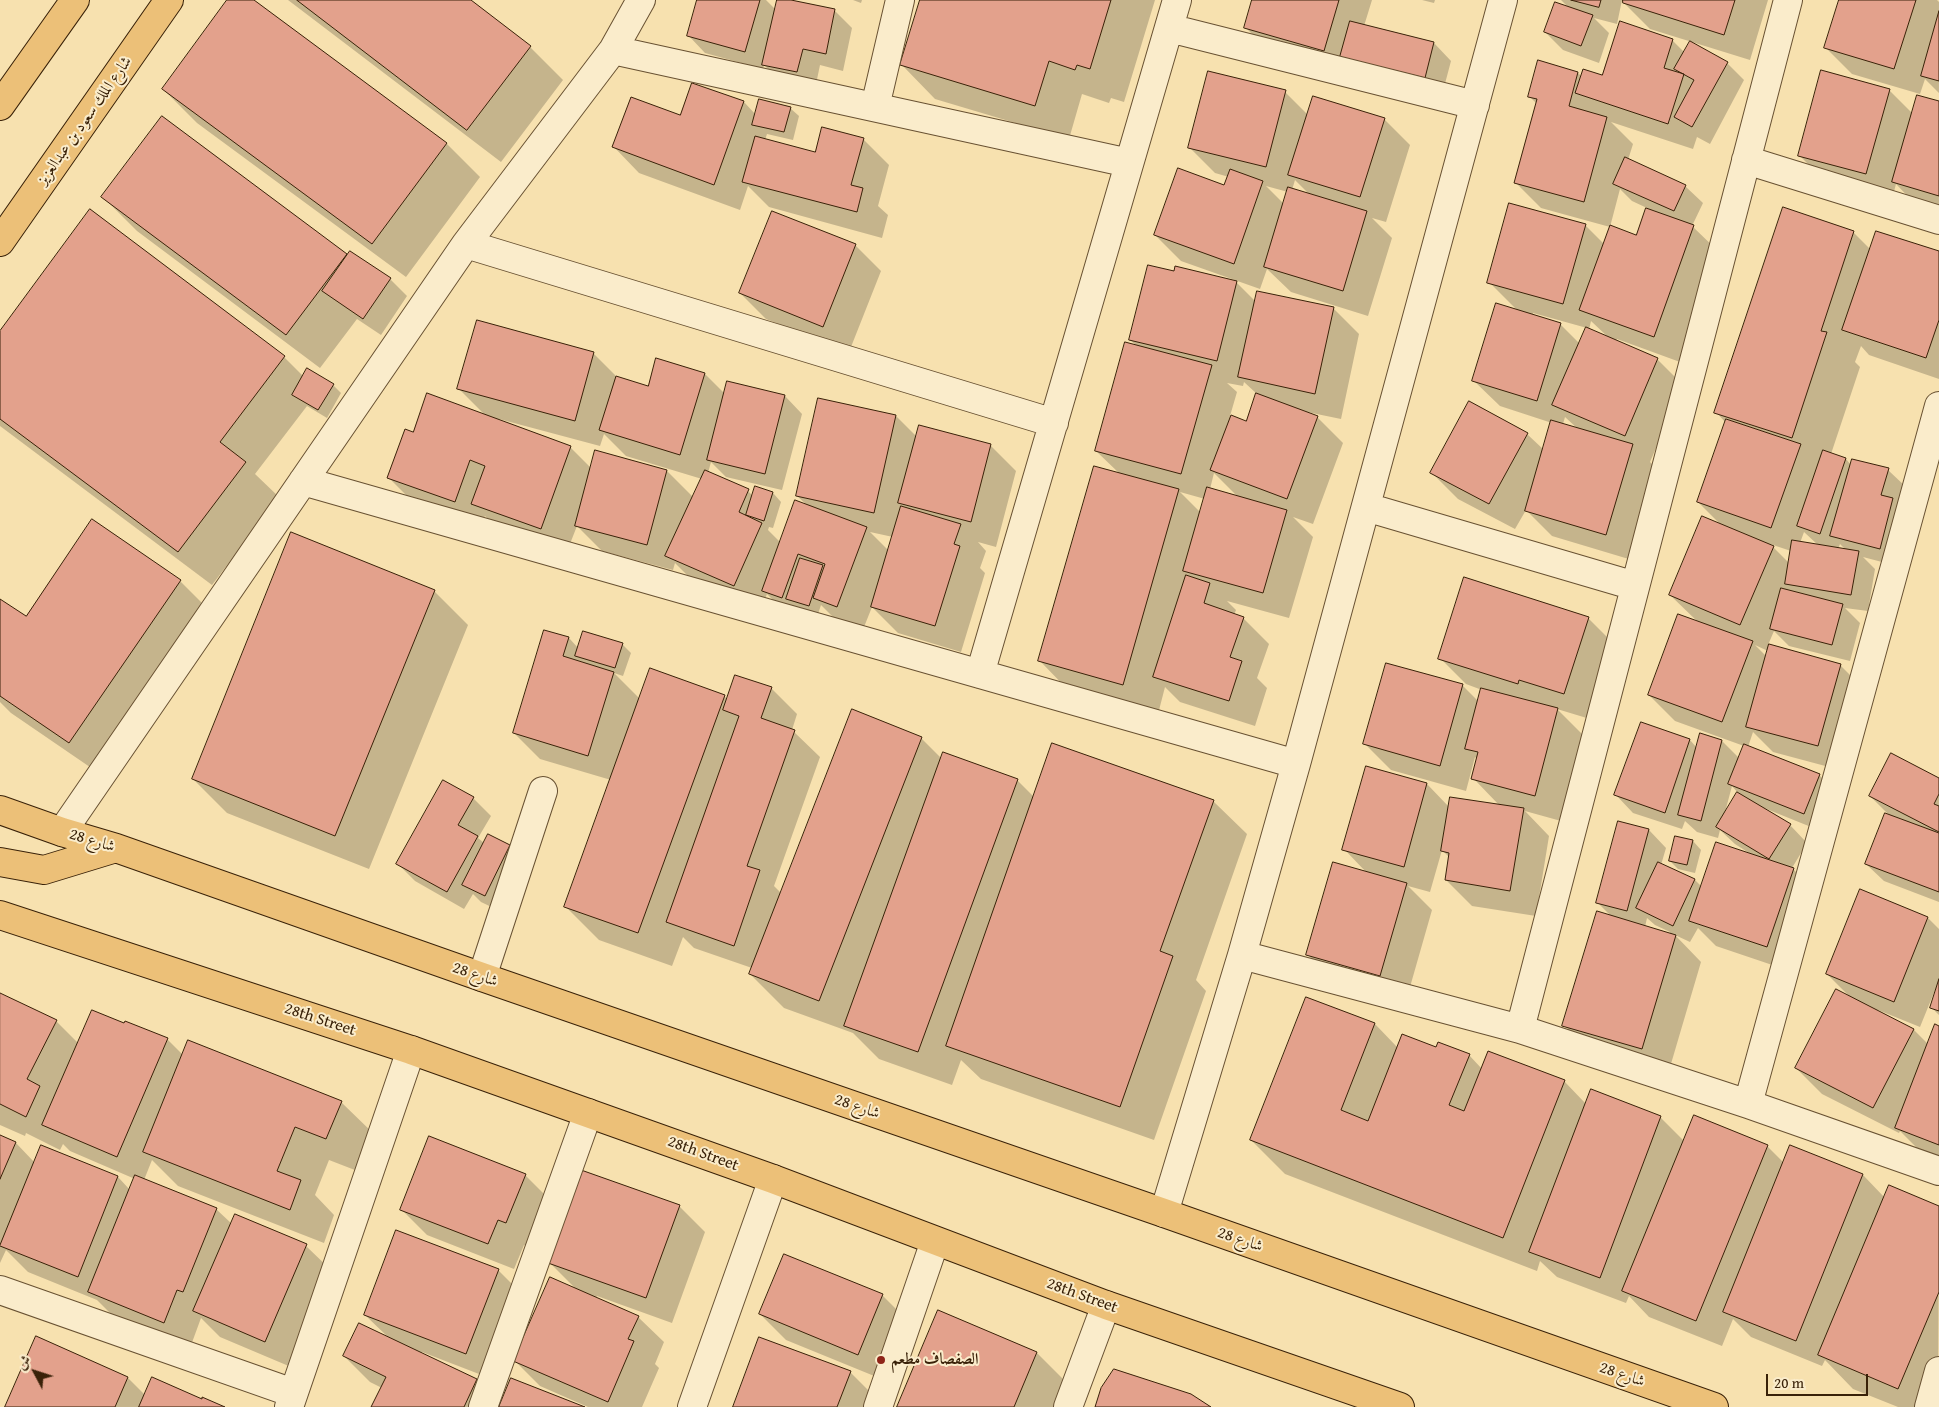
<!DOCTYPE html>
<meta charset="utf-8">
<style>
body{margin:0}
#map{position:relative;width:1939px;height:1407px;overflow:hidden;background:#f7e1af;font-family:"Gentium Book Plus",Amiri,serif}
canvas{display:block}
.north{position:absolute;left:10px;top:1347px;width:50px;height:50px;-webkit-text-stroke:4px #faeccb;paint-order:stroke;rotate:310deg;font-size:14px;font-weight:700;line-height:20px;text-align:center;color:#392108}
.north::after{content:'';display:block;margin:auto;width:18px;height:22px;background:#392108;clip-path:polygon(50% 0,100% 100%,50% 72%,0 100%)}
.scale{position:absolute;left:1766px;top:1374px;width:102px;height:22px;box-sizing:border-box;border:2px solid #392108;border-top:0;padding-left:6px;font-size:15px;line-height:18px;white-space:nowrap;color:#392108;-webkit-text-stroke:4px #faeccb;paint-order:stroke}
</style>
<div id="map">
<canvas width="1939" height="1407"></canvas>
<div class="north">ش</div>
<div class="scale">20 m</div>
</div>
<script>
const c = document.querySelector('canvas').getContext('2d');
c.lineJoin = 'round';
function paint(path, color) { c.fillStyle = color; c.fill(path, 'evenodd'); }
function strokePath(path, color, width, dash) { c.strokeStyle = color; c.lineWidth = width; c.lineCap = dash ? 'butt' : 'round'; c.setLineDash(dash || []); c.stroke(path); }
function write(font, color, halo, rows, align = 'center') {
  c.font = font + ' "Gentium Book Plus",Amiri,serif'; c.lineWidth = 4; c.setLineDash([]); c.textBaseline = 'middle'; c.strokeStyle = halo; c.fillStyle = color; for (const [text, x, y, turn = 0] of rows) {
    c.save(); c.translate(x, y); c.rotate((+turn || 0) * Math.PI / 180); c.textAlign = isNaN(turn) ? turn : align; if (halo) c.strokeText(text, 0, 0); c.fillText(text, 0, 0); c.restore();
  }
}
paint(new Path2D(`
 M229 0H252L446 143 480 177 406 277 197 123 163 89Z
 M288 0H469L530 47 563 80 501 162Z
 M698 0H766L776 10 778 0H785L835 11 852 28 843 71 820 65 815 89 781 82 764 65 763 69 705 53 688 35Z
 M853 0H862L861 3Z
 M922 0H1155L1124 102 1111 98 1109 103 1082 94 1069 139 935 99 902 65Z
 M1253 0H1372L1364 26 1434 43 1451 61 1442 95 1272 54 1246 28Z
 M1422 0H1435L1434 3Z
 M1561 0H1622L1617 24 1594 18 1609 33 1599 63 1563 50 1545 32 1569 8Z
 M1625 0H1768L1750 60 1650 29 1622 1Z
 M1841 0H1937L1939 2V93L1925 79 1920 94 1852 74 1826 48Z
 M1672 40 1685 53 1727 63 1744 80 1710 144 1697 137 1693 149 1611 122 1633 144 1628 160 1685 186 1703 203 1692 226 1719 252 1680 362 1617 339 1616 341 1657 359 1683 385 1650 462 1659 471 1632 560 1552 536 1526 510 1515 529 1458 499 1432 473 1527 434 1544 450 1552 423 1500 406 1474 381 1518 311 1489 282 1585 225 1604 244 1610 227 1541 208 1515 182 1537 104 1529 96 1578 73 1582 77 1603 76ZM1620 189 1632 201 1647 208 1637 236 1610 227ZM1533 313 1587 328 1580 344 1560 324 1533 315ZM1591 321 1609 338 1589 330ZM1565 417 1578 429 1563 424Z
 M692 84 744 102 756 115 790 108 799 116 793 140 767 134 765 140 816 154 863 139 889 165 878 206 888 215 882 238 769 207 748 186 740 210 639 173 614 147 681 117Z
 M1889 90 1913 114 1939 102V213L1919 208 1896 184 1892 199 1825 181 1799 155Z
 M1285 92 1308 115 1384 119 1410 145 1386 222 1372 218 1392 238 1368 316 1291 292 1267 269 1260 289 1181 261 1155 235 1225 186 1229 177 1215 173 1189 147ZM1295 180 1310 195 1292 190ZM1266 186 1288 192 1284 204Z
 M103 197 346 255 390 279 407 296 381 335 357 319 320 368 137 231Z
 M1853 232 1871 250 1939 253V379L1869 355 1861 346 1855 362 1860 367 1831 454 1846 459 1851 465 1888 470 1906 487 1897 566 1863 557 1875 569 1868 611 1845 608 1860 623 1850 661 1789 646 1774 631 1768 645 1840 665 1866 691 1844 771 1773 752 1753 732 1748 747 1819 775 1836 792 1821 831 1764 808 1790 825 1807 843 1792 868 1819 895 1793 972 1716 946 1698 928 1690 942 1675 935 1701 962 1668 1074 1590 1051 1564 1025 1612 917 1597 902 1649 830 1666 848 1661 865 1695 880 1702 887 1749 853 1735 844 1720 830 1718 838 1697 832 1685 821 1682 829 1633 813 1616 795 1690 740 1697 748 1722 741 1739 758 1744 746 1675 721 1649 695 1698 622 1670 595 1722 526 1698 502 1726 423 1716 412ZM1804 532 1818 545 1800 543ZM1770 544 1791 551 1789 563ZM1840 544 1846 550 1838 549ZM1755 645 1768 651 1767 657ZM1732 786 1738 793 1724 816ZM1647 918 1655 925 1670 932 1669 934 1645 927Z
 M855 245 881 271 849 352 766 319 740 293Z
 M1175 273 1234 282V280L1256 302 1333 308 1359 334 1341 419 1307 412V413L1317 417 1343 443 1313 524 1293 517 1313 537 1289 618 1227 601 1236 610 1234 615 1243 618 1269 644 1257 678 1267 688 1255 726 1180 702 1165 687 1157 718 1073 695 1040 661 1120 474 1096 451 1137 346 1130 340ZM1244 382 1257 394 1247 422 1230 416 1237 392 1227 383 1243 386ZM1214 473 1238 497 1210 489ZM1180 492 1205 499 1201 513Z
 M0 333 284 357 304 377 333 385 341 393 327 418 307 406 255 474 279 497 212 585 0 426Z
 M593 353 618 378 649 387 705 374 725 394 785 396 802 414 782 490 726 477 711 462 708 473 748 491 753 496 756 487 773 493 781 502 773 528 769 527 768 530 781 543 808 506 797 496 896 416 917 437 990 445 1016 471 996 547 978 542 986 551 980 568 985 573 961 652 898 633 872 607 862 632 840 624 821 605 818 614 789 616 767 594 760 611 693 581 675 563 673 570 602 551 577 526 566 554 499 530 485 516 480 527 414 503 388 477 414 434 486 416 459 389ZM499 419 600 446 604 434 626 456 702 479 693 497 667 471 596 452 591 468 570 447 498 420ZM870 532 893 537 889 551Z
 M93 521 180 581 214 615 103 776 11 713 0 702V600L26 618Z
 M434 591 468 625 369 869 227 813 193 779Z
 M1588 618 1614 644 1590 719 1557 709 1583 735 1561 821 1525 811 1549 836 1536 916 1472 906 1446 880 1450 858 1442 850 1430 892 1408 886 1432 910 1406 1001 1333 980 1307 954 1367 873 1344 849 1427 784 1450 808 1500 806 1473 778 1477 759 1475 757 1466 791 1391 770 1365 744 1462 685 1479 702 1482 690 1466 684 1440 658Z
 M569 638 579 649 622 644 631 653 623 676 614 673 640 699 724 696 728 700 771 688 797 714 792 730 820 757 774 886 782 894 921 738 942 759 1017 780 1034 797 1213 801 1247 834 1196 980 1206 991 1154 1140 981 1079 961 1060 952 1085 879 1059 853 1033 784 1008 750 974 752 968 694 948 683 937 672 966 599 940 565 906 611 780 540 759 514 733Z
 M1939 779V902L1884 881 1866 864 1890 816 1870 796Z
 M444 782 473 798 491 816 478 838 484 843 510 846 527 863 502 912 481 902 473 894 464 909 415 881 398 864Z
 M1676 837 1693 841 1701 850 1695 873 1678 869 1670 861Z
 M1861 891 1928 918 1939 929V1015L1932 1008 1937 991 1935 990 1920 1027 1878 1010 1877 1011 1914 1030 1929 1045 1939 1027V1160L1922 1153 1900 1131 1899 1133 1822 1094 1796 1068 1850 997 1827 974Z
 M0 994 56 1021 79 1044 167 1039 183 1055 341 1102 375 1135 360 1172 329 1160 315 1195 334 1215 324 1243 178 1186 152 1160 144 1180 216 1209 232 1224 306 1246 332 1271 291 1367 220 1337 201 1318 190 1348 115 1318 97 1300 28 1272 6 1250 0 1263V1137L16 1143 35 1163 118 1177 130 1190 135 1179 70 1151 63 1144 60 1150 26 1133 25 1136 0 1125Z
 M1307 998 1375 1024 1398 1048H1437L1469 1055 1482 1069 1564 1081 1586 1104 1660 1117 1684 1141 1767 1146 1784 1163 1863 1175 1885 1198 1939 1207 1938 1407H1898L1853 1389 1825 1360 1822 1366 1751 1337 1733 1319 1722 1346 1649 1317 1629 1296 1626 1303 1557 1277 1540 1261 1537 1271 1285 1174 1251 1140Z
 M525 1175 551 1201 532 1249 524 1245 514 1269 427 1235 401 1209Z
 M679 1206 705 1232 672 1323 597 1296 596 1298 638 1317 664 1342 655 1364 659 1368 642 1407H588L540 1386 514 1360 576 1289 549 1262Z
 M784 1255 883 1296 908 1321 884 1380 786 1340 760 1314Z
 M498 1270 524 1296 492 1379 422 1352 421 1354 476 1380 501 1405 581 1407H373L382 1388 370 1382 344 1356 389 1338 365 1315Z
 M37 1338 128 1378 145 1395 222 1407H6Z
 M1037 1353 1070 1386 1062 1407H898Z
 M850 1372 876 1398 873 1407H734Z`), '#0003');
const building = new Path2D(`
 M227 0H254L447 143 372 244 162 89Z
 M297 0H471L531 46 467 130Z
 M697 0H760L745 52 687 36Z
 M777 0H791L835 9 826 54 803 49 797 72 762 65Z
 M920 0H1111L1090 69 1077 65 1075 70 1049 61 1035 106 900 65Z
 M1252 0H1339L1324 51 1244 28Z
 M1571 0H1601L1599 7Z
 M1623 0H1735L1724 35 1623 3Z
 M1839 0H1916L1894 69 1824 48Z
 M1555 2 1593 15 1581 46 1544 32Z
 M1939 11V81L1921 76Z
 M1350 21 1434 42 1425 78 1340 57Z
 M1620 21 1673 39 1664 68 1684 74 1668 124 1575 93 1583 69 1602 75Z
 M1690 41 1728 62 1692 127 1674 117 1694 80 1674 69Z
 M1538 60 1578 72 1569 106 1607 117 1584 202 1514 183 1537 99 1528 97Z
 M1821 70 1890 89 1866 174 1798 156Z
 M1208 71 1286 90 1266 167 1188 148Z
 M692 83 744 101 714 185 612 147 631 97 680 115Z
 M1917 95 1939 101V196L1892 182Z
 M1313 96 1385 118 1360 197 1288 175Z
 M759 99 791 107 784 132 752 125Z
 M162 116 347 254 286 335 101 197Z
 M822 127 864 138 851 185 863 188 857 212 742 182 755 136 815 152Z
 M1625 157 1686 185 1674 211 1613 184Z
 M1178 168 1224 185 1230 169 1263 181 1234 264 1154 235Z
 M1288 187 1367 211 1343 291 1264 267Z
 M1509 203 1586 224 1563 304 1487 283Z
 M1783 207 1854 231 1821 331 1827 332 1792 438 1714 413Z
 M1646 208 1694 225 1654 337 1579 310 1610 225 1636 235Z
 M90 209 285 356 220 442 246 462 178 552 0 419V331Z
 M772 211 856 244 823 327 739 293Z
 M1876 231 1939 251V320L1926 358 1842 330Z
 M350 251 391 278 363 319 322 291Z
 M1148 265 1174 271 1175 266 1237 281 1217 361 1129 340Z
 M1257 291 1334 307 1315 394 1238 377Z
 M1496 303 1561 323 1537 401 1472 381Z
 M477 320 594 352 575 421 457 389Z
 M1586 327 1658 358 1625 436 1552 405Z
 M1125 342 1212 365 1181 474 1095 451Z
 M656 358 705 373 680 455 599 430 616 376 648 386Z
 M307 368 334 384 318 410 292 395Z
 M727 381 785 395 765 474 707 460Z
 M427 393 571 446 541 529 471 504 485 466 470 460 455 502 387 478 405 429 413 432Z
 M1256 393 1318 416 1287 499 1210 470 1231 415 1246 421Z
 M818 398 896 415 874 513 796 496Z
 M1469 401 1528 433 1489 504 1430 473Z
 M1726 419 1801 444 1771 528 1697 502Z
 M1551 420 1633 444 1606 535 1525 511Z
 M919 425 991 444 971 522 898 503Z
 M595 450 667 470 647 545 575 526Z
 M1823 450 1846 458 1820 534 1797 526Z
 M1852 459 1889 468 1881 495 1893 498 1880 549 1830 536Z
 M1094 466 1179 489 1123 685 1038 661Z
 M705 470 749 489 739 512 762 523 734 586 665 556Z
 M755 486 773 492 764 521 746 515Z
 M1207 487 1287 510 1263 593 1183 571Z
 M795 500 867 527 837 607 813 598 825 564 798 554 782 598 762 591Z
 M901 506 961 524 954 544 960 546 935 626 871 607Z
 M1702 516 1774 546 1740 625 1669 595Z
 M92 519 181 580 69 743 0 696V599L26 616Z
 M291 532 435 590 335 836 192 779Z
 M1792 540 1859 551 1851 595 1785 584Z
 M800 558 823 565 809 606 786 599Z
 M1186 575 1210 583 1204 603 1244 617 1230 657 1242 661 1229 701 1153 677Z
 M1464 577 1589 617 1564 694 1519 680 1518 684 1438 659Z
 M1781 588 1843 604 1832 645 1770 629Z
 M1678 614 1753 641 1722 722 1648 695Z
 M544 630 569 637 563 656 614 672 588 756 513 733Z
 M583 631 623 643 615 668 575 656Z
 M1769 644 1841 664 1818 746 1746 727Z
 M1386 663 1463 684 1440 766 1363 744Z
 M650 668 725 695 638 933 564 907Z
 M735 675 772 687 761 718 795 730 747 866 760 870 734 946 666 922 739 716 723 710Z
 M1481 688 1558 708 1535 796 1471 779 1478 752 1465 749Z
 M852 709 922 737 819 1001 749 974Z
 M1641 722 1690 739 1665 813 1614 795Z
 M1700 733 1722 740 1701 821 1678 815Z
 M1052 743 1214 800 1160 951 1173 956 1120 1107 946 1046Z
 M1744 744 1820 774 1804 814 1728 784Z
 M943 752 1018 779 918 1052 844 1026Z
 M1891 753 1939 778V794L1934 804 1939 806V832L1869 796Z
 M1366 766 1427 783 1404 867 1342 850Z
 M443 780 474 797 458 825 478 836 447 892 396 864Z
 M1737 792 1791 824 1769 859 1716 827Z
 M1450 797 1524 808 1510 891 1445 880 1449 853 1441 851Z
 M1885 813 1939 833V892L1865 864Z
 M1618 821 1649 829 1627 911 1596 903Z
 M488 834 510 845 485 896 462 885Z
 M1675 836 1693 840 1687 865 1669 861Z
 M1716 842 1794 868 1767 947 1689 921Z
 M1333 862 1407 883 1380 976 1306 955Z
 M1658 862 1695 879 1673 926 1636 908Z
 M1860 889 1928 917 1894 1002 1826 974Z
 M1597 911 1676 935 1642 1049 1562 1026Z
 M1939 979V1011L1930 1008Z
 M1836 989 1914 1029 1873 1108 1795 1068Z
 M0 993 57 1020 27 1079 40 1086 26 1117 0 1104Z
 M1306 997 1375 1023 1341 1110 1368 1121 1402 1034 1436 1047 1438 1042 1470 1054 1449 1105 1464 1111 1488 1051 1565 1080 1503 1238 1250 1140Z
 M92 1010 124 1023 125 1021 168 1038 117 1157 42 1125Z
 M1935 1024 1939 1026V1145L1895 1128Z
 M188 1040 342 1101 326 1139 295 1127 277 1171 301 1180 290 1210 143 1152Z
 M1591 1089 1661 1116 1600 1278 1529 1252Z
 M1694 1115 1768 1145 1696 1321 1622 1291Z
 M0 1135 16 1142 0 1179Z
 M429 1136 526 1174 506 1223 498 1220 488 1244 400 1210Z
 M41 1145 118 1176 78 1277 0 1246Z
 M1790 1145 1863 1174 1796 1341 1723 1312Z
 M581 1170 680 1205 646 1298 548 1263Z
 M135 1175 217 1208 183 1292 177 1290 164 1323 88 1292Z
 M1889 1185 1939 1206V1292L1898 1389 1818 1355Z
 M235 1214 307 1244 265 1342 193 1311Z
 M396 1230 499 1269 466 1354 364 1315Z
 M784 1254 883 1294 858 1355 759 1314Z
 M550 1277 639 1316 628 1339 634 1341 608 1402 513 1361Z
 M938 1310 1037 1352 1014 1407H897Z
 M359 1323 477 1379 464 1407H371L386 1377 343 1356Z
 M36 1336 128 1377 115 1407H5Z
 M759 1337 851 1371 837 1407H733Z
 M1114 1369 1191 1394 1211 1407H1095L1101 1388Z
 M152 1377 202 1399V1397L225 1407H139Z
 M511 1378 585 1407H499Z`);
paint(building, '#e3a18c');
strokePath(building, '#392108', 1);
const minor = new Path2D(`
 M1169 28 1475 105
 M613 50 1129 163
 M875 107 900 0
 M1746 160 1939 220
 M466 244 1054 423
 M303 481 1296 764
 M1366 507 1635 586
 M980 674 1177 0
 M62 832 466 244 613 50 641 0
 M1242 955 1520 1029 1748 1104 1939 1171
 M482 977 543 791
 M1520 1029 1788 0
 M1748 1104 1939 406
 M1164 1213 1242 955 1296 764 1503 0
 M0 1290 293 1393
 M289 1407 411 1050
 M483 1407 588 1113
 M692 1407 773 1179
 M878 1407 935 1241
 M1068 1407 1106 1305
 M1929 1407 1939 1371`);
const major = new Path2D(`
 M0 106 75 0
 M0 242 169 0
 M0 810 62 832 116 848 482 977 1164 1213 1714 1407
 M0 862 44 870 116 848
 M0 915 411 1050 773 1179 1106 1305 1400 1407`);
strokePath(minor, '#685132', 30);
strokePath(major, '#392108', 30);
strokePath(minor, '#faeccb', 28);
strokePath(major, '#ecc078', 28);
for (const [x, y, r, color] of [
 [881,1360,5,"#8f2418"]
]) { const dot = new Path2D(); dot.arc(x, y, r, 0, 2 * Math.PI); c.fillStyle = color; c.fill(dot); strokePath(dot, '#faeccb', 2); }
write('16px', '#392108', '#faeccb', [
 ["شارع الملك سعود بن عبدالعزيز",85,121,-55],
 ["شارع 28",92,841,17],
 ["شارع 28",475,975,19],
 ["28th Street",320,1020,18],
 ["شارع 28",857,1107,19],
 ["28th Street",703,1154,20],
 ["شارع 28",1240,1240,19],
 ["28th Street",1082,1296,20],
 ["شارع 28",1622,1375,19]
]);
write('bold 16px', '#392108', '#faeccb', [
 ["الصفصاف مطعم",891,1360]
], 'left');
</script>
